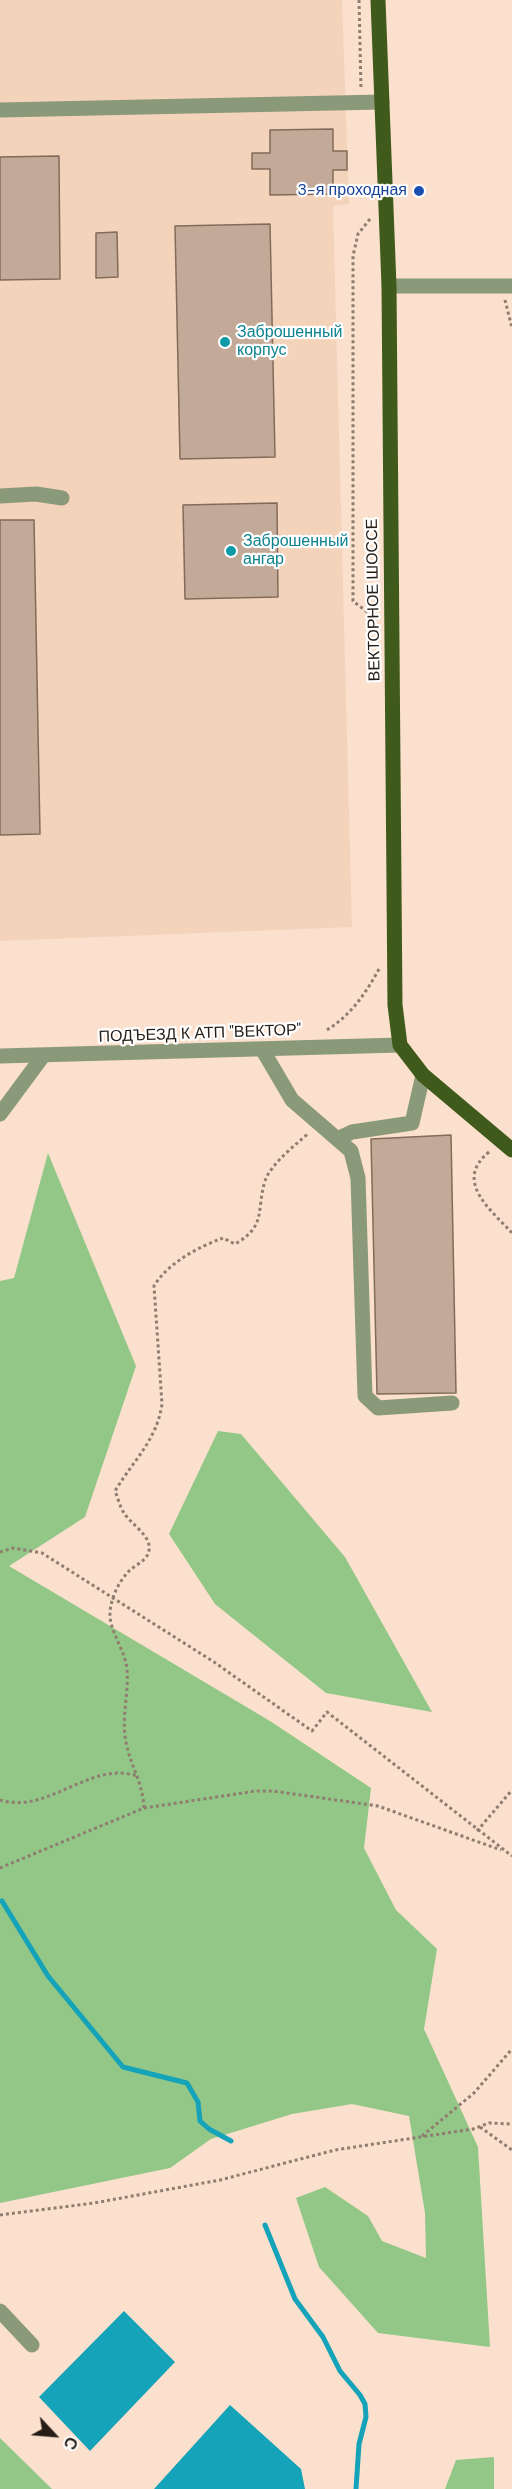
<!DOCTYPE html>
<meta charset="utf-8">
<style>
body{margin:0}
#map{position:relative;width:512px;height:2489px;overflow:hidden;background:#fae0cd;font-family:"DM Sans",sans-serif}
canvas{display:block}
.north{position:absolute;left:24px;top:2405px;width:60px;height:60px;-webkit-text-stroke:4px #fff;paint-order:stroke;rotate:116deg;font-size:16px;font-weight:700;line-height:24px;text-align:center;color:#261d16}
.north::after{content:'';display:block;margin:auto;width:21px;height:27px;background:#261d16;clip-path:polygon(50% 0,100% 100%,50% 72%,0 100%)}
</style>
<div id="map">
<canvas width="512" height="2489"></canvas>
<div class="north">С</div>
</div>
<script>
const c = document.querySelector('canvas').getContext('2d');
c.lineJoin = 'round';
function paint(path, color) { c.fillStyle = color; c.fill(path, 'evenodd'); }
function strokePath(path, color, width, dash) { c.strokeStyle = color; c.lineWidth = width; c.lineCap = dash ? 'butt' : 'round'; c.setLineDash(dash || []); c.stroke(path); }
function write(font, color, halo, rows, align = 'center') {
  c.font = font + ' "DM Sans",sans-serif'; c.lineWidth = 4.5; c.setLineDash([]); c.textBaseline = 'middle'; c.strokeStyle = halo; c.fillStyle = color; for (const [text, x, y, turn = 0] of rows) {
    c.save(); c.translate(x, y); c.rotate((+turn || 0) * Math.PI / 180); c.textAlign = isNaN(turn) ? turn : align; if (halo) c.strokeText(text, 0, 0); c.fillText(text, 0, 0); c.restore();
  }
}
paint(new Path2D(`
 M0 0H342L349 204 333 206 352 927 0 941Z`), '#f4d3bb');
paint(new Path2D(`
 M48 1153 136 1366 85 1517 9 1566 270 1721 371 1788 364 1848 396 1910 437 1949 424 2029 478 2147 490 2347 378 2333 319 2267 296 2198 325 2187 368 2216 382 2241 426 2258 425 2213 409 2116 352 2104 292 2114 211 2139 170 2168 0 2203V1281L14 1278Z
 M218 1431 241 1434 345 1557 432 1712 326 1693 215 1604 169 1534Z
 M0 2438 52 2489H0Z
 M494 2457V2489H445L456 2460Z`), '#93c787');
paint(new Path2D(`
 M124 2311 175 2362 90 2451 39 2397Z
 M230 2405 301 2469 305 2489H154Z`), '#15a3b9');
strokePath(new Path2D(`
 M2 1901 48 1976 123 2067 187 2083 198 2102 200 2121 209 2129 231 2141
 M265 2225 295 2299 323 2337 340 2371 360 2395 365 2404 366 2417 359 2444 356 2489`), '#15a3b9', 5);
const building = new Path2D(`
 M333 129V151H347V170H333V194L270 195V169H252V153H270V130Z
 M59 156 60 279 0 280V157Z
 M270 224 275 457 180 459 175 226Z
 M117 232 118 277 96 278V233Z
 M277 503 278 597 185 599 183 505Z
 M0 520H34L40 834 0 835Z
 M451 1135 456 1393 377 1394 371 1139Z`);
paint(building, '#c3aa98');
strokePath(building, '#826b5a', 1.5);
strokePath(new Path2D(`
 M359 0 361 88
 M370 219 358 234 353 256V601L376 619
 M505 300 512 328
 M327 1030C351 1015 366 993 379 969
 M489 1152C453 1181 491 1210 512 1233
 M0 1552 13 1548 42 1553 214 1662 312 1731 327 1712 512 1856
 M0 1800C42 1813 79 1773 120 1773 126 1773 133 1775 139 1776
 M144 1808C143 1783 130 1765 126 1742 121 1718 129 1694 127 1669 125 1651 112 1635 110 1617 109 1602 118 1582 129 1571 137 1563 151 1560 149 1545 147 1533 130 1523 124 1513 120 1507 118 1498 115 1491 133 1461 157 1440 162 1404L154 1286C168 1263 198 1247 223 1238L235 1244C267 1226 256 1210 265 1181 270 1165 296 1144 309 1133
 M477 1831 512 1790
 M0 1868 144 1808 256 1791H273L378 1806 501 1850
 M480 2127 512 2150
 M422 2136 474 2093 512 2049
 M0 2215 94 2203 220 2180 335 2150 473 2129 489 2123 512 2124`), '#8e7d70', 3, [3, 3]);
strokePath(new Path2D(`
 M0 110 382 102
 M389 286H512
 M0 496 36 494 62 498
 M262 1049 292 1100 351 1151 358 1178 365 1396 378 1408 452 1403
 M0 1056 400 1045
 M0 1114 43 1056
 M337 1139 352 1132 412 1123 423 1075
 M0 2311 32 2345`), '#8a9979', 15);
strokePath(new Path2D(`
 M378 0 389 286 395 1005 400 1045 423 1075 512 1150`), '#405a1b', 15);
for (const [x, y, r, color] of [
 [419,191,6,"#1a4fb4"],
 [225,342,6,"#0f9aa8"],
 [231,551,6,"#0f9aa8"]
]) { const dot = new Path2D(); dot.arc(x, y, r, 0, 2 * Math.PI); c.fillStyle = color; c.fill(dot); strokePath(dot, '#fff', 2); }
write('16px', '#164399', '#fff', [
 ["3-я проходная",407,191]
], 'right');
write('16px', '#0d838f', '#fff', [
 ["Заброшенный",237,333],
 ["корпус",237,351],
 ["Заброшенный",243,542],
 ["ангар",243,560]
], 'left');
write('16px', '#261d16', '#fff', [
 ["ВЕКТОРНОЕ ШОССЕ",374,600,-91],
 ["ПОДЪЕЗД К АТП \"ВЕКТОР\"",200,1034,-2]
]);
</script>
